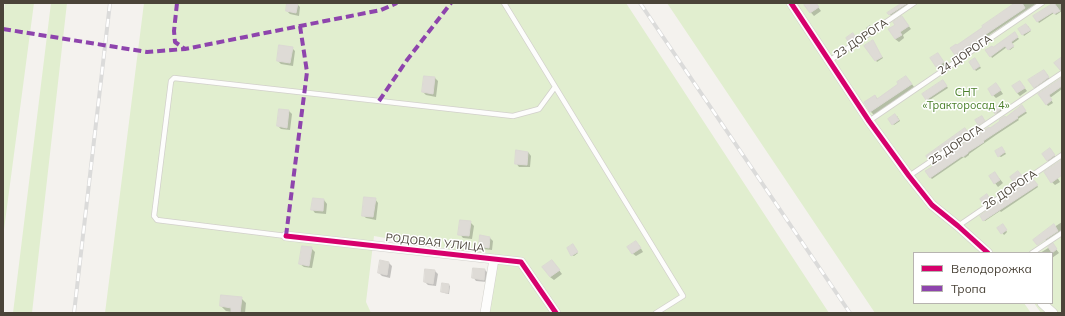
<!DOCTYPE html>
<meta charset="utf-8">
<style>
body{margin:0}
#map{position:relative;width:1065px;height:316px;overflow:hidden;background:#f4f2ee;font-family:Mulish,sans-serif}
canvas{display:block}
.frame{position:absolute;inset:0;border:4px solid #4b4439;pointer-events:none}
.legend{position:absolute;left:913px;top:252px;width:140px;height:52px;box-sizing:border-box;background:#fff;border:1px solid #b7b4b0;margin:0;padding:5px 7px;list-style:none;font-size:12px;color:#4b4439}
.legend li{display:flex;align-items:center;gap:8px;height:20px}
.legend b{width:20px;border:1px solid #b7b4b0}
</style>
<div id="map">
<canvas width="1065" height="316"></canvas>
<div class="frame"></div>
<ul class="legend">
<li><b style="height:5px;background:#d6006c"></b>Велодорожка</li>
<li><b style="height:5px;background:#8e44ad"></b>Тропа</li>
</ul>
</div>
<script>
const c = document.querySelector('canvas').getContext('2d');
c.lineJoin = 'round';
function paint(path, color) { c.fillStyle = color; c.fill(path, 'evenodd'); }
function strokePath(path, color, width, dash) { c.strokeStyle = color; c.lineWidth = width; c.lineCap = dash ? 'butt' : 'round'; c.setLineDash(dash || []); c.stroke(path); }
function write(font, color, halo, rows, align = 'center') {
  c.font = font + ' Mulish,sans-serif'; c.lineWidth = 3; c.setLineDash([]); c.textBaseline = 'middle'; c.strokeStyle = halo; c.fillStyle = color; for (const [text, x, y, turn = 0] of rows) {
    c.save(); c.translate(x, y); c.rotate((+turn || 0) * Math.PI / 180); c.textAlign = isNaN(turn) ? turn : align; if (halo) c.strokeText(text, 0, 0); c.fillText(text, 0, 0); c.restore();
  }
}
paint(new Path2D(`
 M5 3H34L3 237V21Z
 M51 3H67L32 313H13Z
 M144 3H626L829 313H485L494 257 374 236 366 302 371 313H105Z
 M667 3H1062V313H1041L1034 303H1052V253H914V303H1024L1031 313H875Z`), '#e1eecf');
paint(new Path2D(`
 M288 3 297 4 300 7 299 16 290 14 287 11Z
 M809 3H815L821 11 814 16 805 6Z
 M904 3H910L891 16 889 13Z
 M1017 3H1037L958 56 956 55 951 48 957 46Z
 M1056 3H1062V11L1056 15 1054 13 1039 23 1035 17Z
 M902 17 911 29 903 35 904 38 899 42 895 39 897 25Z
 M870 25 873 29 869 31 866 28Z
 M1028 26 1031 31 1024 36 1020 29Z
 M853 34 859 41 853 45 850 42Z
 M1016 35 1019 39 1012 44 1014 47 1010 50 1007 47 992 58 991 56Z
 M866 46 876 49 883 58 877 62Z
 M292 48 295 51 293 66 281 64 278 61Z
 M941 58 946 65 940 70 937 66Z
 M976 60 981 68 976 71 970 62Z
 M1047 74 1051 81 1038 90 1034 87Z
 M425 77 435 78 438 81 436 97 426 95 423 92Z
 M909 80 914 87 874 115 871 112 865 103 875 96 878 99Z
 M1062 80V89L1050 98 1053 103 1048 106 1039 94Z
 M944 82 948 88 928 101 926 99Z
 M1020 82 1027 91 1020 96 1017 93Z
 M999 88 1003 94 996 98 993 95Z
 M999 107 1002 111 997 114 996 113Z
 M1023 108 1027 113 1018 119 1019 120 996 135 969 154V155L965 158 964 157 932 179 931 178 926 171 1006 118Z
 M289 111 292 114 290 130 281 129 278 126Z
 M897 116 900 121 894 125 893 124Z
 M967 132 969 135 931 160 929 158Z
 M1003 149 1006 154 1001 157 999 156Z
 M528 152 531 156 530 167H519L516 163Z
 M1053 153 1057 159 1050 164 1047 160Z
 M1062 161V174L1057 177 1060 182 1055 185 1052 182Z
 M995 173 1003 183 998 187 995 183Z
 M1022 175 1025 181 1018 186 1011 177Z
 M1035 182 1038 187 1001 212 1000 211 985 221 984 220Z
 M988 197 991 201 985 205 981 199Z
 M314 199 324 200 327 204 326 214 315 213 312 209Z
 M375 199 378 203 376 220 366 218 363 215Z
 M470 222 474 226 472 239 463 238 460 234Z
 M1062 222V233L1047 242 1042 235Z
 M1004 227 1007 232 1004 235 999 228Z
 M490 238 493 241 492 250 483 249 480 246Z
 M639 245 643 252 636 256 632 253Z
 M1053 245 1059 253 1052 258V253H1040Z
 M574 247 578 253 574 256 572 255Z
 M311 248 315 252 312 268 304 267 300 264Z
 M389 263 392 266 390 278 382 276 379 273Z
 M555 265 562 274 554 280 550 277Z
 M485 270 488 273 487 282 476 281 473 277Z
 M435 271 438 274 436 286 428 285 425 282Z
 M449 285 450 286 449 294 444 293 442 292Z
 M241 298 246 303 245 313H232V312L226 311 221 306Z`), '#0003');
const building = new Path2D(`
 M287 3H298L296 13 286 11Z
 M808 3H816L819 7 810 13 804 5Z
 M902 3 906 4 889 15 887 13Z
 M1015 3H1022L1025 8 955 55 950 48 956 44 957 45 983 27 982 26Z
 M1054 3 1060 11 1054 14 1053 12 1037 22 1033 16Z
 M902 16 909 26 900 32 902 35 895 39 888 29 895 25 893 22Z
 M1026 24 1031 30 1022 35 1018 29Z
 M1015 32 1018 37 1011 42 1014 46 1008 50 1005 46 990 57 985 50 992 46 993 47Z
 M853 33 856 38 849 43 846 38Z
 M873 40 882 57 875 61 864 46Z
 M279 45 293 47 290 63 277 61Z
 M938 53 944 62 936 67 930 58Z
 M1062 57V69L1060 70 1054 63Z
 M975 58 980 66 974 70 969 62Z
 M1044 70 1049 77 1034 88 1028 80Z
 M424 76 435 77 433 94 422 92Z
 M906 76 912 84 870 112 864 102 875 95 877 99 898 84 897 82Z
 M1062 78V86L1049 95 1052 100 1046 105 1038 94Z
 M943 80 947 86 926 100 922 94Z
 M1020 81 1025 88 1017 93 1012 86Z
 M996 83 1001 90 992 96 988 89Z
 M998 105 1001 109 995 114 992 109Z
 M1022 105 1026 111 1017 117 1018 118 983 141 984 142 968 152V153L963 157 962 156 930 178 925 171 933 166 932 165 972 138V139L989 127 990 128 1000 121 999 120 1005 116 1006 117Z
 M279 109 289 110 287 128 277 126Z
 M895 114 899 120 892 125 888 119Z
 M982 116 985 121 978 125 975 120Z
 M965 128 968 132 928 159 926 156Z
 M1002 147 1005 152 998 157 995 151Z
 M1050 148 1055 155 1047 161 1042 154Z
 M516 150 528 152 527 165 515 164Z
 M1062 160V175L1051 183 1044 172Z
 M1018 171 1023 177 1014 183 1010 177Z
 M995 172 1000 180 994 184 989 176Z
 M1033 179 1038 185 983 221 980 216Z
 M987 194 990 199 983 204 980 199Z
 M364 197 376 198 373 217 362 216Z
 M313 198 324 199 323 211 311 210Z
 M460 220 471 221 469 236 458 235Z
 M1003 224 1007 230 1001 234 997 228Z
 M1054 224 1058 231 1037 245 1033 240Z
 M480 235 490 237 489 248 479 246Z
 M636 241 641 248 632 254 627 247Z
 M1053 243 1057 249 1052 253 1048 247Z
 M573 244 578 252 571 256 567 248Z
 M302 246 312 247 309 266 299 264Z
 M380 260 389 262 387 275 378 273Z
 M552 260 560 270 550 277 542 267Z
 M473 268 485 269 484 280 472 278Z
 M425 269 435 270 433 284 424 282Z
 M442 283 449 284 448 293 441 292Z
 M221 295 242 297 240 313H231V308L220 306Z`);
paint(building, '#dedbd6');
strokePath(building, '#dcd9d4', 1);
const service = new Path2D(`
 M504 3 683 296 656 313
 M829 61 914 3
 M869 121 1042 3
 M909 176 1062 73
 M958 226 1062 155
 M286 236 157 220 154 216 171 81 174 78 513 116 539 109 555 87
 M1032 253 1062 233`);
const minor = new Path2D(`
 M791 3 869 121 909 176 932 205 958 226 988 253
 M286 236 521 262 556 313
 M1042 303 1053 313
 M485 313 494 259`);
strokePath(service, '#d2d0cb', 6);
strokePath(minor, '#d2d0cb', 10);
strokePath(service, '#fdfdfc', 4.5);
strokePath(minor, '#fdfdfc', 9);
const rail = new Path2D(`
 M640 3 850 313
 M74 313 110 3`);
strokePath(rail, '#dbdbda', 4);
strokePath(rail, '#fff', 2.5, [8]);
strokePath(new Path2D(`
 M177 3 174 31 175 42 185 49
 M3 29 147 52 185 49 300 26 381 10 397 3
 M379 101 407 60 451 3
 M286 236 307 72 300 26`), '#8e44ad', 4, [8, 4]);
strokePath(new Path2D(`
 M791 3 869 121 909 176 932 205 958 226 988 253
 M286 236 521 262 556 313`), '#d6006c', 5);
write('11px', '#4b4439', '#fff', [
 ["23 ДОРОГА",861,39,-34],
 ["24 ДОРОГА",965,55,-34],
 ["25 ДОРОГА",956,145,-34],
 ["26 ДОРОГА",1010,190,-34],
 ["РОДОВАЯ УЛИЦА",435,243,6]
]);
write('11px', '#4a7f2a', '#fff', [
 ["СНТ",966,93],
 ["«Тракторосад 4»",966,106]
]);
</script>
